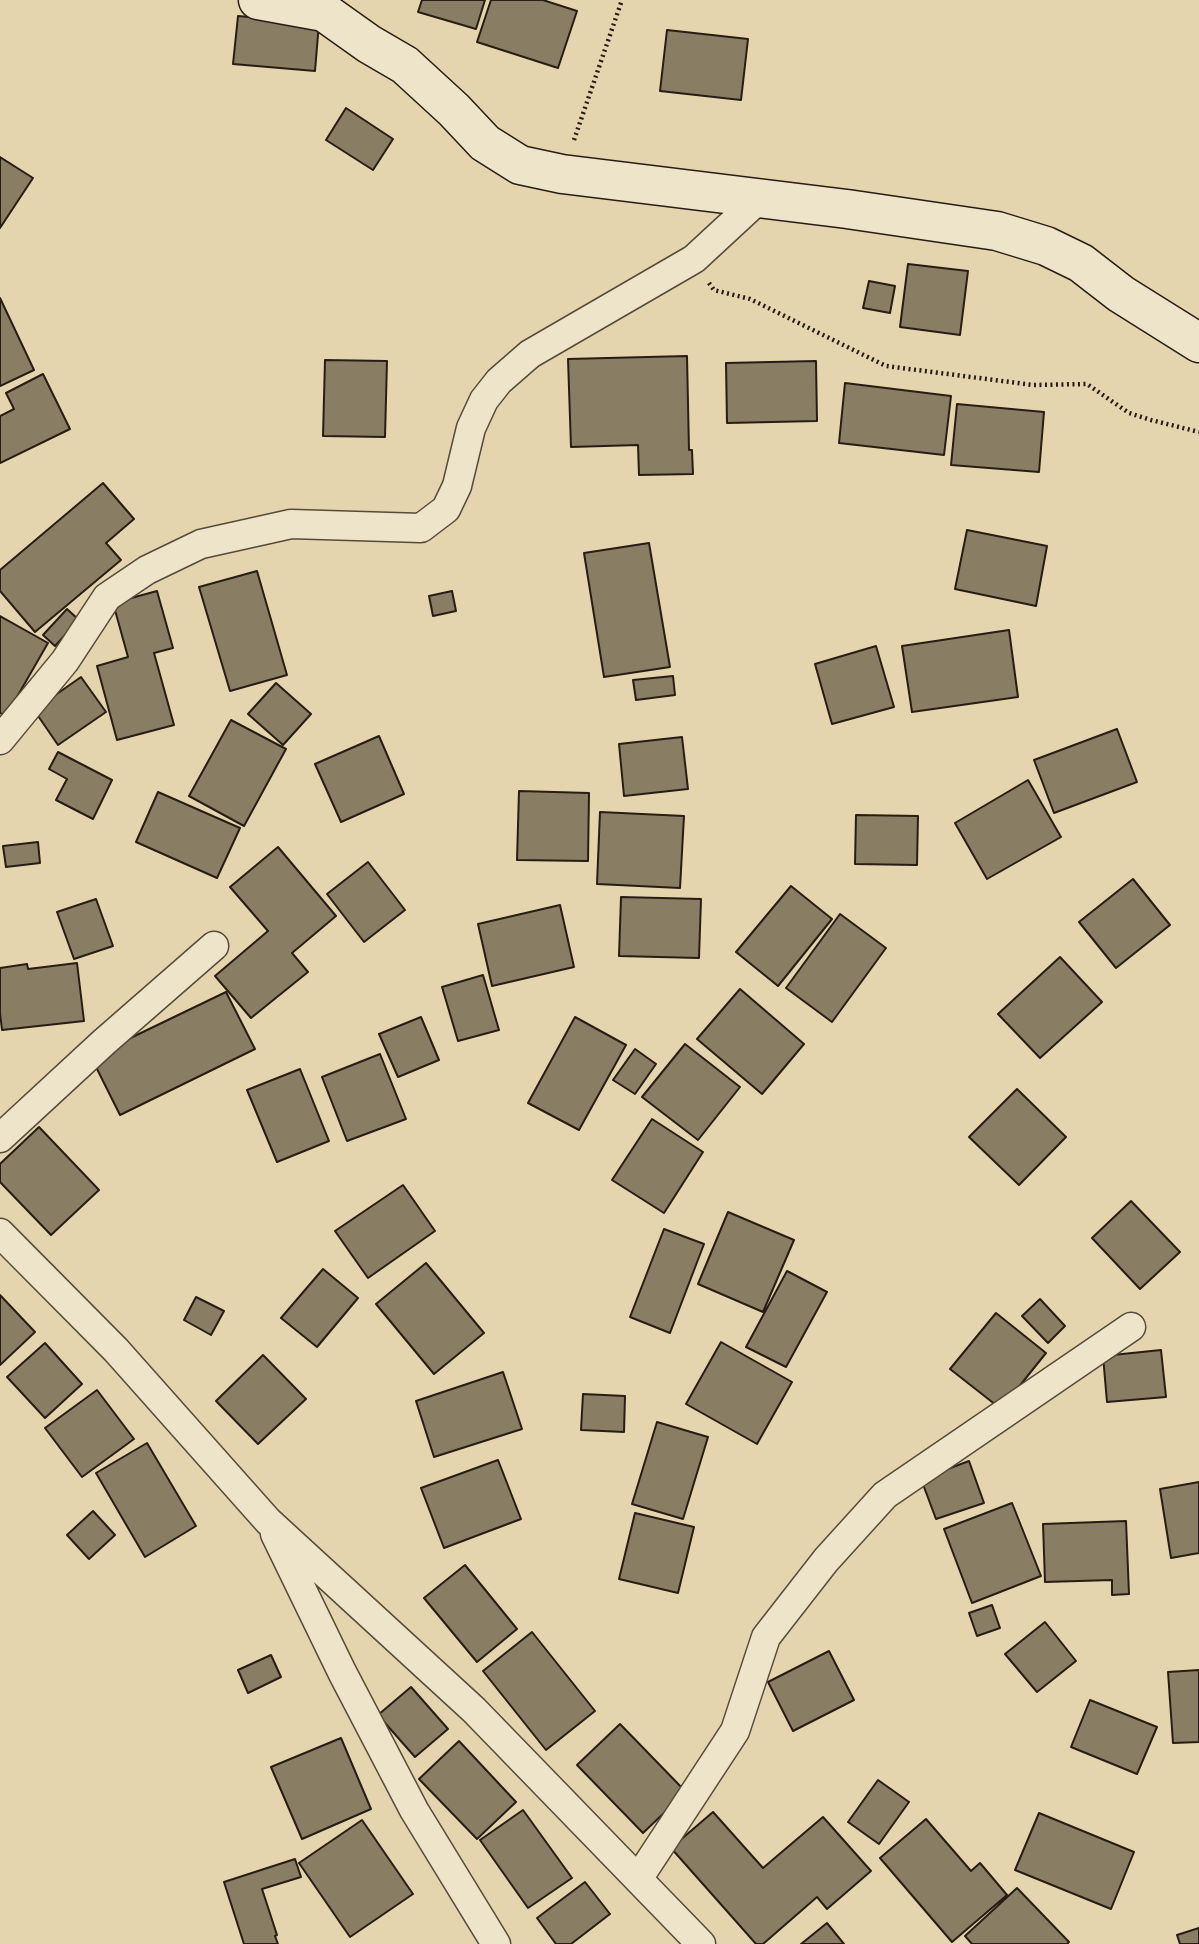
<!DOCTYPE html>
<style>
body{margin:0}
canvas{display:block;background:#e4d5ae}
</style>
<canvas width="1199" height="1944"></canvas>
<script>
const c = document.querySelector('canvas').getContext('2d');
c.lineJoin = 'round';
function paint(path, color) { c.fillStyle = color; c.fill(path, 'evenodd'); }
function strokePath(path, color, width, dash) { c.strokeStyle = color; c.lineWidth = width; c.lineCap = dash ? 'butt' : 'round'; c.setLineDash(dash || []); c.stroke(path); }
const building = new Path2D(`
 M422 0H485L476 29 418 12Z
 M491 0H543L577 11 558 68 477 42Z
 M238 16 319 23 315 71 233 64Z
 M667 30 748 39 741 100 660 91Z
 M346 108 393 139 373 170 326 140Z
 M0 157 33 178 0 228Z
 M908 264 968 271 960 335 900 327Z
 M869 281 895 286 890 313 863 308Z
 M0 298 34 370 0 386Z
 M687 356 689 450H692L693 474 639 475 638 445 571 447 568 359Z
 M325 360 387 361 385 437 323 436Z
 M816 361 817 421 727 423 726 363Z
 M43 374 70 429 0 463V416L14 409 6 393Z
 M845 383 951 396 944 455 839 443Z
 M957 404 1044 412 1039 472 951 465Z
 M103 483 134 519 106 543 121 560 35 632 0 591V570Z
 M967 530 1047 546 1036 606 955 589Z
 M649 543 670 667 604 677 584 553Z
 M257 571 287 675 230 691 199 587Z
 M157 591 173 648 154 653 174 725 117 740 97 666 128 657 113 603Z
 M452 591 456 611 433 616 429 596Z
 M67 609 79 620 55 646 43 635Z
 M0 616 48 643 6 716 0 713Z
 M1009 630 1018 697 912 712 902 646Z
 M876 646 894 707 832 724 815 664Z
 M673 676 675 695 636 700 633 680Z
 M81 677 106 712 58 745 34 710Z
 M276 683 311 714 283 745 248 714Z
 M231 720 286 749 244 826 189 796Z
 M1117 729 1137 782 1054 813 1034 760Z
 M379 736 404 794 341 822 315 764Z
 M682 737 688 789 624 796 619 744Z
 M58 752 112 780 93 819 56 800 67 779 49 769Z
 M1028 780 1061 837 987 879 955 823Z
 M519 791 589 793 588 861 517 860Z
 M158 792 240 828 217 878 136 842Z
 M600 812 684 816 680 888 597 884Z
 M856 815 918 816 917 865 855 864Z
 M38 842 40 863 6 867 3 846Z
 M278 847 336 916 292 953 308 972 251 1018 215 976 268 931 230 887Z
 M368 862 405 910 364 942 327 894Z
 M1133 879 1170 925 1116 968 1079 922Z
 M791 886 832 919 778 986 736 952Z
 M621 897 701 899 699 958 619 956Z
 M96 899 113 946 74 959 57 912Z
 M560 905 574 967 492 986 478 924Z
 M840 914 886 948 832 1022 786 988Z
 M1060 957 1102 1002 1040 1058 998 1014Z
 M77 963 84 1021 2 1030 0 1013V968L27 964 28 969Z
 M483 975 499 1030 458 1041 442 987Z
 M740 989 804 1044 762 1094 697 1039Z
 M226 992 255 1049 120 1115 91 1057Z
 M421 1017 439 1060 398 1077 379 1034Z
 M575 1017 626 1045 579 1130 528 1103Z
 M685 1044 740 1087 698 1140 642 1097Z
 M635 1049 656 1064 635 1094 613 1080Z
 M380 1054 406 1119 347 1141 322 1077Z
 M300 1069 329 1141 277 1162 247 1090Z
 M1017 1089 1066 1137 1019 1185 969 1137Z
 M652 1119 703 1152 664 1213 612 1180Z
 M39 1127 99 1190 51 1235 0 1182V1164Z
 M403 1185 435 1231 368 1278 335 1231Z
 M1131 1201 1180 1252 1140 1289 1092 1238Z
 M728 1212 794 1240 763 1312 698 1284Z
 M664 1229 704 1244 670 1333 630 1317Z
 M426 1263 484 1333 434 1374 376 1304Z
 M323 1269 358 1298 317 1347 281 1318Z
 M787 1271 827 1292 786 1367 746 1347Z
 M0 1295 35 1332 0 1365Z
 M196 1297 224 1311 211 1335 184 1320Z
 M1040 1299 1065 1326 1048 1343 1022 1316Z
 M996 1313 1046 1353 1001 1409 950 1369Z
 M721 1342 792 1382 757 1444 686 1404Z
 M45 1343 82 1384 45 1418 7 1377Z
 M1161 1350 1166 1397 1107 1402 1103 1356Z
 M263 1355 306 1399 258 1444 216 1401Z
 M503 1372 522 1429 434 1457 416 1401Z
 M97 1390 134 1439 82 1477 45 1428Z
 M583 1394 625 1396 624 1432 581 1430Z
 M657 1422 708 1437 683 1519 632 1504Z
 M147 1443 196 1526 145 1557 96 1473Z
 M498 1460 521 1519 444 1548 421 1488Z
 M969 1461 984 1503 936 1519 921 1479Z
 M1199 1482V1553L1171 1558 1160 1489Z
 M1012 1503 1041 1576 972 1603 944 1529Z
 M93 1511 115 1535 89 1559 67 1535Z
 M635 1513 694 1527 678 1593 619 1579Z
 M1126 1521 1129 1594 1112 1595V1580L1045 1582 1043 1524Z
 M465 1565 517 1629 477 1662 424 1598Z
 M992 1605 1000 1628 977 1636 969 1613Z
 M1045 1622 1076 1661 1037 1692 1005 1654Z
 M532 1632 595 1711 546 1750 483 1671Z
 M829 1651 854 1700 793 1731 768 1682Z
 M271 1655 281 1677 248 1693 238 1670Z
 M1199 1670V1742L1173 1743 1168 1672Z
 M411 1687 448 1729 415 1757 378 1715Z
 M1090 1700 1157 1727 1137 1774 1071 1747Z
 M620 1724 686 1792 643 1833 577 1765Z
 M341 1738 371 1809 302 1839 271 1767Z
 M459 1741 516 1802 477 1839 419 1779Z
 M878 1780 909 1802 879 1844 848 1822Z
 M523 1810 572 1878 528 1908 480 1840Z
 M713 1812 763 1868 823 1817 871 1871 827 1909 817 1897 763 1944H756L671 1848Z
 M1039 1813 1134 1852 1111 1909 1015 1870Z
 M926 1819 971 1871 980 1863 1007 1895 952 1942 880 1858Z
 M362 1820 413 1894 350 1937 299 1863Z
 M295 1859 301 1877 262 1889 277 1935 275 1936 278 1944H244L224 1882Z
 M585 1882 610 1914 571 1944H556L537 1918Z
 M1017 1888 1069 1942 1067 1944H972L965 1936Z
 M827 1923 844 1944H801Z
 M1199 1928V1944H1180L1177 1935Z`);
paint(building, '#897d64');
strokePath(building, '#271d14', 2);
const street = new Path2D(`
 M0 740 65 661 107 597 147 570 201 544 291 524 421 528 446 509 457 486 471 428 484 400 499 381 530 354 694 259 760 198
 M0 1138 104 1042 214 946
 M0 1233 116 1350 268 1521 474 1710 701 1944
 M275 1534 342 1672 414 1810 496 1944
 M638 1879 735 1731 766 1637 826 1560 885 1495 1131 1327`);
const secondary = new Path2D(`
 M258 0 324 12 369 44 405 65 454 110 485 143 520 165 562 174 847 209 997 231 1046 246 1081 263 1121 294 1199 343`);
strokePath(street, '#564b3a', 31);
strokePath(secondary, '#271d14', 41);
strokePath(new Path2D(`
 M574 140 622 0
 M709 283 714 290 750 299 886 366 1033 385 1087 384 1129 413 1151 420 1199 432`), '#271d14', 4.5, [2, 3.5]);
strokePath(street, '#ede4ca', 28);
strokePath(secondary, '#ede4ca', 38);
</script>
